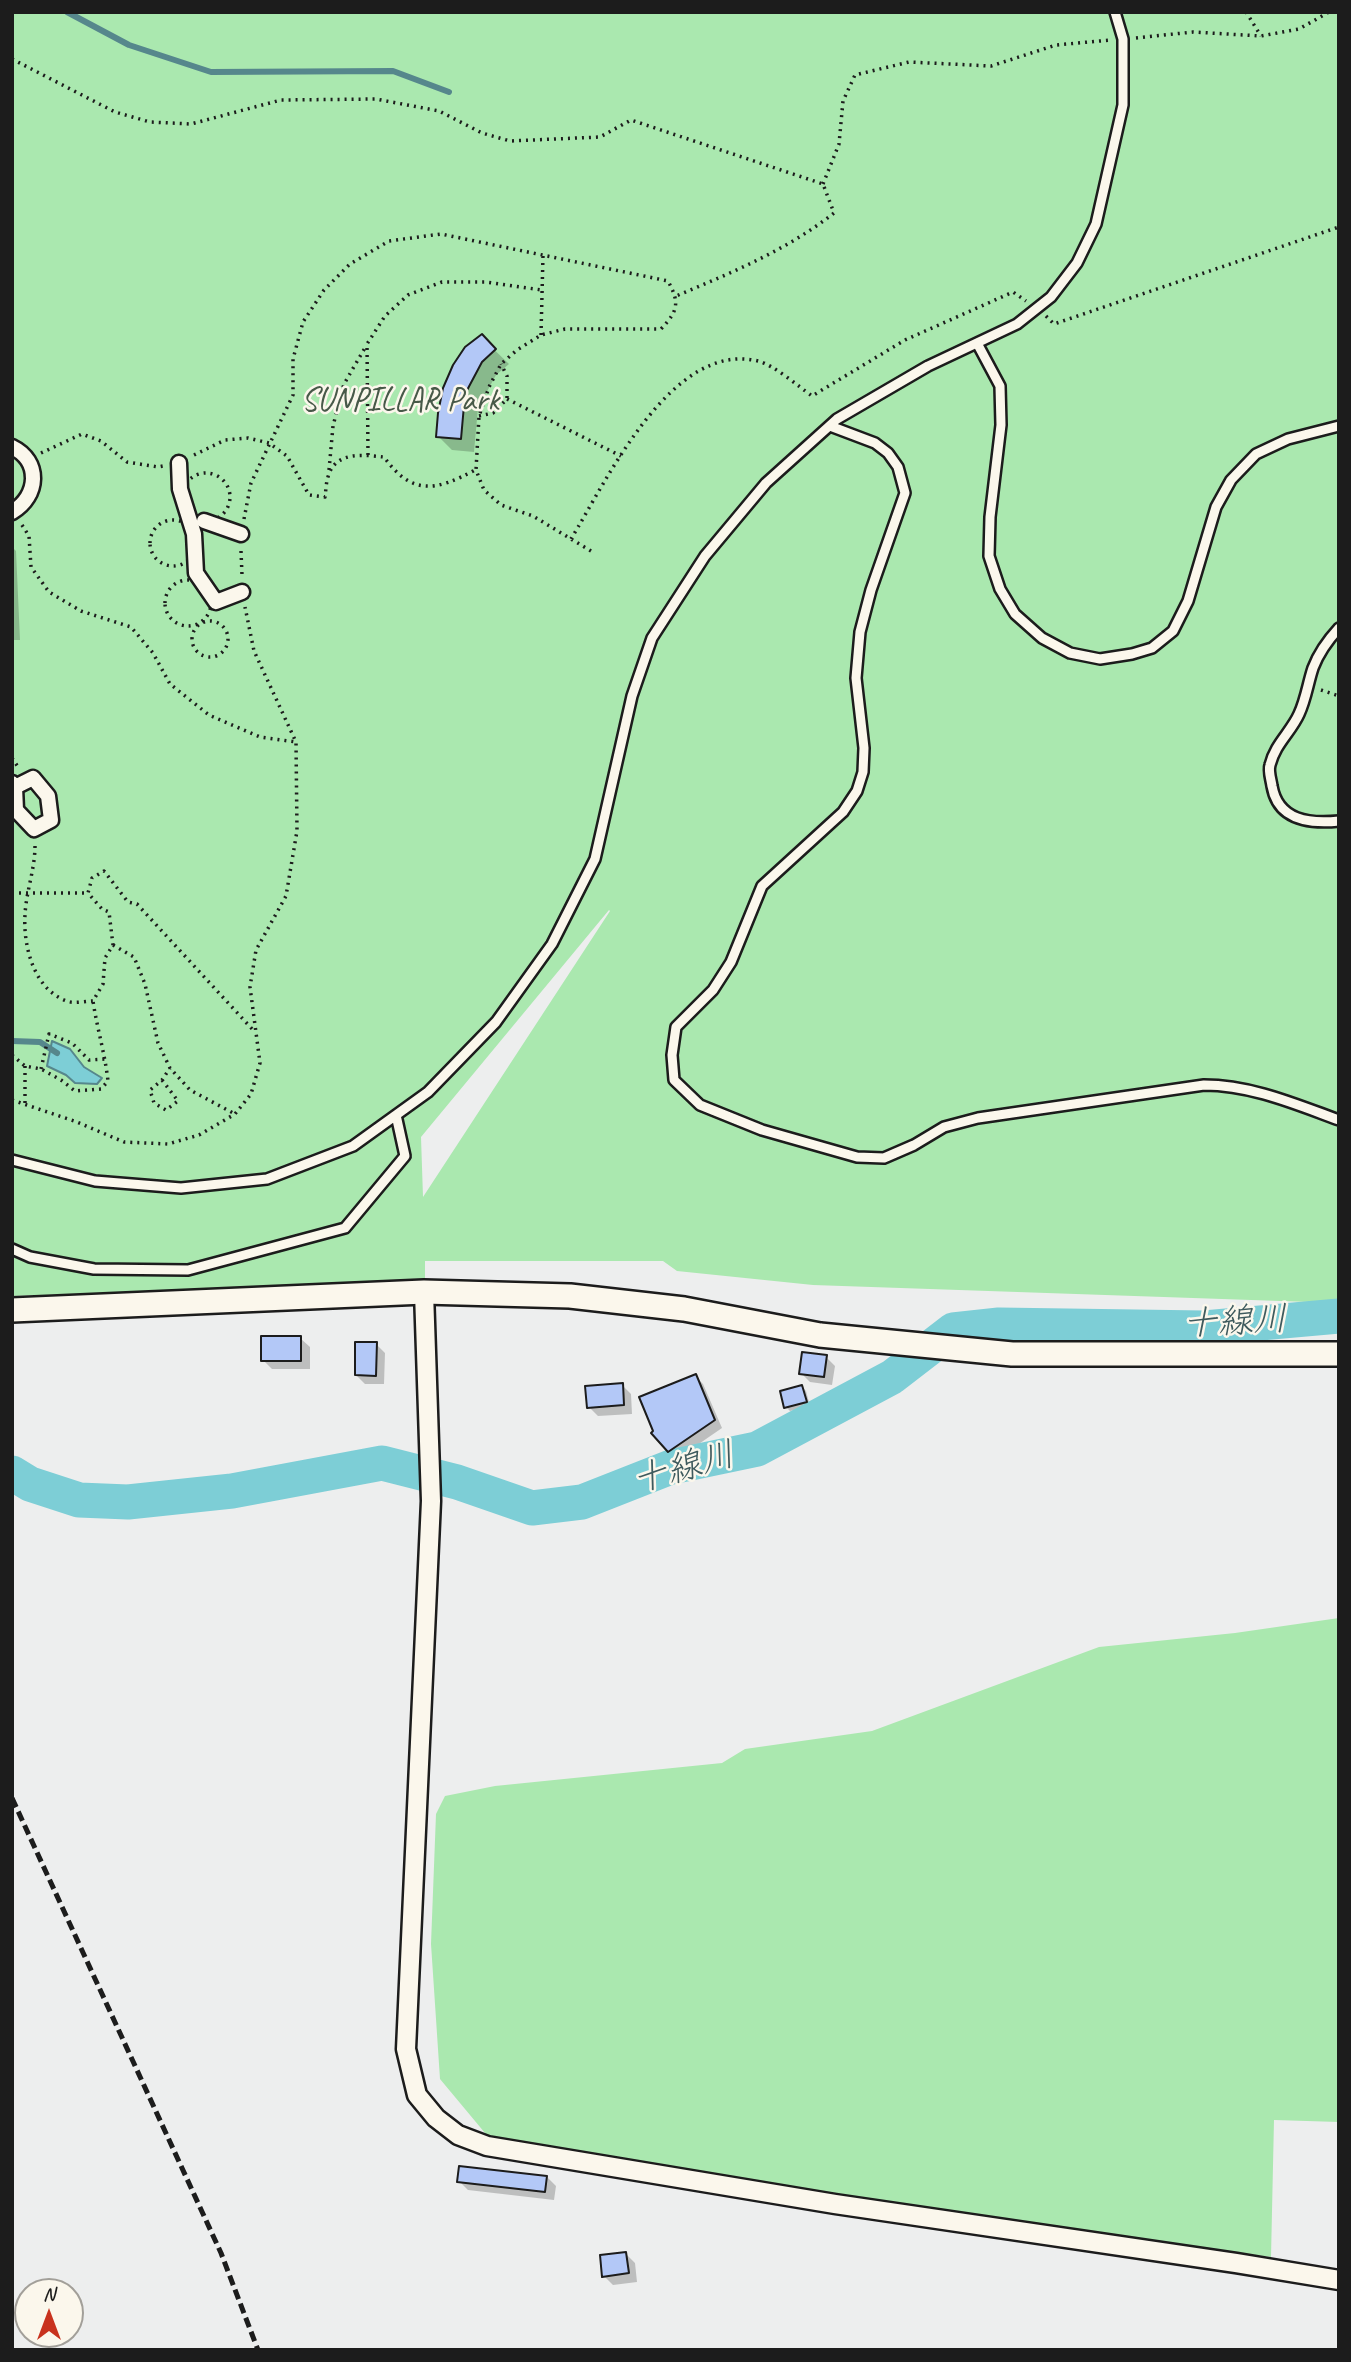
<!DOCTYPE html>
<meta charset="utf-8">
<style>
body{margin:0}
#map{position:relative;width:1351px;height:2362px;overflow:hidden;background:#edeeee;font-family:Caveat,sans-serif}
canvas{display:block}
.frame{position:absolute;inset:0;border:14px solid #1c1c1c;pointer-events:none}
.north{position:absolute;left:14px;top:2278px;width:70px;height:70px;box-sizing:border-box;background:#fbf7ec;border:2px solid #a29f99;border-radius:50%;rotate:0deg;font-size:19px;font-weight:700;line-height:28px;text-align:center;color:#1c1c1c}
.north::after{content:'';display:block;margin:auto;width:24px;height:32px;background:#c8321e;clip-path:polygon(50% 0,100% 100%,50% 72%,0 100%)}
</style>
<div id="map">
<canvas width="1351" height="2362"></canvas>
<div class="frame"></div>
<div class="north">N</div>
</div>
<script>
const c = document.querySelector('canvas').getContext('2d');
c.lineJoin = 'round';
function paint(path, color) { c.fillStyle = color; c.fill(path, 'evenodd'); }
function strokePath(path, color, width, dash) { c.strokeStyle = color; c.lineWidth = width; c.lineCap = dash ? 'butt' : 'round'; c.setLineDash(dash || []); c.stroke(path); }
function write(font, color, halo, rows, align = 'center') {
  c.font = font + ' Caveat,"Klee One",sans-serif'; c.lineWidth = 5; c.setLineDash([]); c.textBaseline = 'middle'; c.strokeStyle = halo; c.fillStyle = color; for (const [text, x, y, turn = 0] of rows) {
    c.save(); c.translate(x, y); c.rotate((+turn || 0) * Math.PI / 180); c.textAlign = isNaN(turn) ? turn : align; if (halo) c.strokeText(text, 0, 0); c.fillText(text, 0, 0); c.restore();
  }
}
paint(new Path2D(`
 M12 12H1339V1303L813 1285 677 1271 663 1261H425V1284L12 1296ZM609 910 610 911 423 1197 421 1137Z
 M1339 1618V2122L1274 2120 1271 2257 785 2195 490 2139 440 2079 431 1944 436 1814 445 1796 495 1786 722 1763 745 1749 872 1731 1099 1647 1235 1633Z`), '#aae8af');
const water = new Path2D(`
 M52 1041 70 1049 84 1067 102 1078 97 1084 75 1083 66 1075 47 1066Z`);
paint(water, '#7dced6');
strokePath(water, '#56878c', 2);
paint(new Path2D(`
 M481 337 509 364 496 375 478 408 474 452 452 450 438 436Z
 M12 547 16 551 20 640H12Z
 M300 1338 310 1347V1369H272L263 1360Z
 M376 1344 385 1353 384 1384H365L356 1375Z
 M826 1357 835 1366 832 1385 810 1382 801 1373Z
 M695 1376 703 1384 722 1428 677 1459 653 1433Z
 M622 1385 631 1394 632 1414 598 1416 589 1407Z
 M802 1387 806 1391 810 1406 790 1411 786 1407Z
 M547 2177 556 2186 554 2200 468 2190 459 2181Z
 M626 2254 635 2263 637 2282 613 2285 604 2276Z`), '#0003');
strokePath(new Path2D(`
 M67 12 129 45 211 72 393 71 449 92
 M12 1041 40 1042 57 1053`), '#56878c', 6);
strokePath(new Path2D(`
 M12 1473 30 1484 79 1500 128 1502 232 1491 382 1463 457 1482 532 1508 582 1502 671 1467 757 1449 892 1377 953 1330 999 1325 1204 1328 1339 1316`), '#7dced6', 35);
const building = new Path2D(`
 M482 334 496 349 482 362 465 394 461 439 436 437 438 413 443 388 453 365 465 347Z
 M261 1336H301V1361H261Z
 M355 1342H377L376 1376 355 1375Z
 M802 1352 827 1355 824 1377 799 1374Z
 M696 1374 715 1420 668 1452 651 1433 653 1431 639 1397Z
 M623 1383 624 1405 587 1408 585 1386Z
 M802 1385 807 1402 784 1408 780 1391Z
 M459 2166 547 2176 545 2192 457 2182Z
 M626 2252 629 2273 602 2277 600 2255Z`);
paint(building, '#b3c8f7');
strokePath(building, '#1c1c1c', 2);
const service = new Path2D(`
 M977 343 1000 386 1001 425 990 517 989 556 1000 589 1015 614 1042 638 1070 653 1100 659 1132 654 1152 648 1173 631 1188 601 1216 507 1231 480 1256 454 1288 439 1339 426
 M830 426 875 443 888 453 898 467 905 493 871 590 860 632 856 678 864 748 863 772 857 791 843 812 762 886 731 962 713 990 676 1027 672 1055 674 1080 700 1105 762 1130 857 1157 884 1158 914 1145 944 1127 978 1118 1204 1085C1251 1085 1295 1104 1339 1120
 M1339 628C1328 640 1319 652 1313 668 1308 683 1306 699 1299 714 1291 732 1275 744 1270 765 1268 771 1271 779 1272 786 1278 821 1310 824 1339 821
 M12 1160 95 1181 181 1188 267 1179 353 1146 428 1092 496 1022 552 944 595 859 632 696 652 638 705 556 766 483 837 419 928 366 1017 324 1051 297 1077 263 1096 224 1123 105V39L1115 12
 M12 1249 30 1257 94 1269 188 1270 345 1228 405 1156 396 1115`);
const pedestrian = new Path2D(`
 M12 447C41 461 39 496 12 512
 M179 463 180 489 194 534 196 573 216 602 242 592
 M204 521 241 534
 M12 783 15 787 16 810 34 829 51 820 48 796 33 778 15 787`);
const minor = new Path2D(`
 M424 1292 431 1501 406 2049 417 2095 436 2118 458 2135 487 2146 835 2204 1236 2263 1339 2280`);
const tertiary = new Path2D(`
 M12 1310 424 1292 570 1296 684 1309 820 1335 1012 1354H1339`);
strokePath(service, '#1c1c1c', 14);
strokePath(pedestrian, '#1c1c1c', 19);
strokePath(minor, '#1c1c1c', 23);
strokePath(tertiary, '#1c1c1c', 28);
strokePath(new Path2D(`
 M1246 12 1261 36
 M1136 38 1193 32 1261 36 1299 29 1329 12
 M12 59 115 112 150 122 191 124 281 100 376 99 439 111 482 133 510 141 600 137 631 120 823 184 834 213C787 250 731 273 676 296
 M823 184 839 144 843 101 855 75 909 62 991 66 1056 45 1111 40
 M1046 316 1054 324 1339 227
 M541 335 543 255
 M507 399 621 456
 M479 416 493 413 507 399V376L501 364
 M41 453 82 434 101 441 127 462 158 467 163 466
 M194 455 225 440 248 438 269 443 287 456 309 495 325 497C326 490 326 481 329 474 337 451 365 455 384 457 412 496 436 491 475 470
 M368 455 367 344 385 316 408 295 442 282H486L542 290
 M329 470 333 426 344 384 366 346
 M182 497a24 24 0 1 1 48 0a24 24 0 1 1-48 0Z
 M244 519 251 483 293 395V359L303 322 324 290 350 264 389 241 441 234 668 281C680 303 678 311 661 329H565L541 335 517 350 501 364 489 387 479 416 476 470 484 490 501 505 533 516 591 551
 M150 543a23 23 0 1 1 46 0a23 23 0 1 1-46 0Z
 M22 525 29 536 31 567 49 592 81 611 131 627 153 653 170 684 209 715 260 737 296 742
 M571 539C607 480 672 340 758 361 774 365 798 386 812 396L905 340 1013 292 1026 301
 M241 551 242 575
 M165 603a23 23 0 1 1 46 0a23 23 0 1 1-46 0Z
 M192 639a18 18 0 1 1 36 0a18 18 0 1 1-36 0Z
 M1321 690 1339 696
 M12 758 18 767
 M35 846C35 869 26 892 25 915 23 946 34 990 67 1001 74 1004 85 1001 93 1001L103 984 105 958 113 945 109 912 102 909 88 893 92 878 104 871 128 902 137 904 254 1031
 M12 893H88
 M113 945 134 957 145 984 158 1043 170 1068 190 1090 235 1114
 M12 1055 25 1066 41 1069 61 1080 75 1091 101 1089 108 1081C105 1054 97 1028 93 1001
 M25 1066V1105
 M41 1069 49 1034 72 1043 89 1060 106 1059
 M162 1080 178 1101 166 1110 154 1103 150 1090 162 1080 170 1068
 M12 1100 77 1122 124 1142 168 1144 199 1135 235 1114 251 1094 260 1063 250 987 256 950 286 896 297 831 296 742 254 651 245 607`), '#1c1c1c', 3.5, [2, 5]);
strokePath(service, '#fbf7ec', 9);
strokePath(pedestrian, '#fbf7ec', 14);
strokePath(minor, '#fbf7ec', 18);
strokePath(tertiary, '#fbf7ec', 23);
strokePath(new Path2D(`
 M12 1798 221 2253 258 2350`), '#1c1c1c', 5, [10, 5]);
write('33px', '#475948', '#fbf7ec', [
 ["SUNPILLAR Park",400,401]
]);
write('italic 35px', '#3e5a5d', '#fbf7ec', [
 ["十線川",1235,1323,-3],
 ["十線川",684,1469,-16]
]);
</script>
